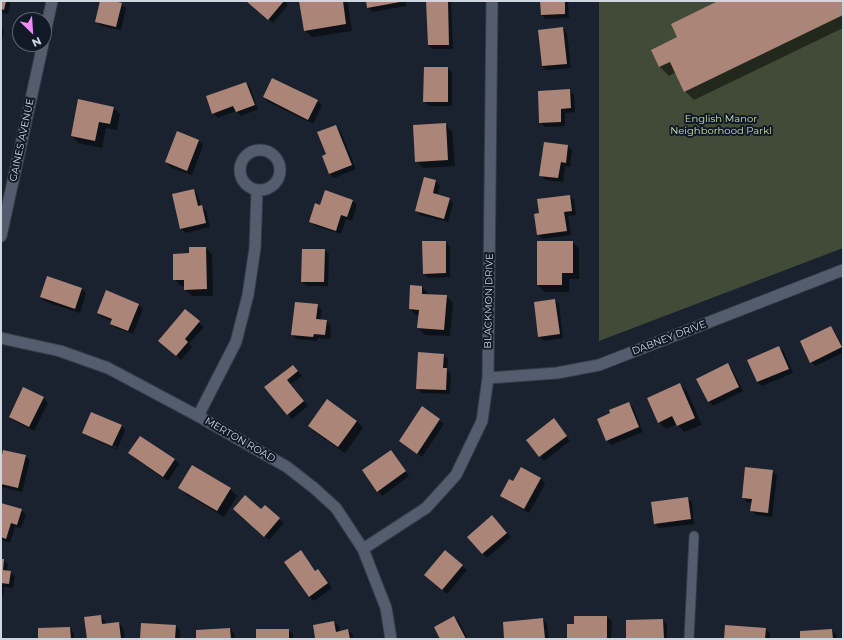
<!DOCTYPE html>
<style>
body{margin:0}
#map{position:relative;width:844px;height:640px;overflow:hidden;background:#1a2230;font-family:Montserrat,sans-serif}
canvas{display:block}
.frame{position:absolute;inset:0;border:2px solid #d0d6df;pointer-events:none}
.north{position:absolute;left:12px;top:12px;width:40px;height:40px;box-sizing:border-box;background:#111926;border:1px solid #5d6570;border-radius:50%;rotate:155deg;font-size:11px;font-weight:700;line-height:16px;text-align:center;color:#d0d6df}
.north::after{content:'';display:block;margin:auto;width:14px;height:18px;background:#ef8bf7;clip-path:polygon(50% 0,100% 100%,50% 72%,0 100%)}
</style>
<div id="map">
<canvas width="844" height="640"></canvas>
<div class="frame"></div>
<div class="north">N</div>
</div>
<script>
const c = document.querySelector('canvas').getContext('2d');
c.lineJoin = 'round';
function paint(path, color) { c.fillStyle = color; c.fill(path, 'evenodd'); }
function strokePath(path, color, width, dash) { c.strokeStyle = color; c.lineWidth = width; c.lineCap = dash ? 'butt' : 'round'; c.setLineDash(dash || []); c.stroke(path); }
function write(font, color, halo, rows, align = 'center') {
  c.font = font + ' Montserrat,sans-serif'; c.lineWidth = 4; c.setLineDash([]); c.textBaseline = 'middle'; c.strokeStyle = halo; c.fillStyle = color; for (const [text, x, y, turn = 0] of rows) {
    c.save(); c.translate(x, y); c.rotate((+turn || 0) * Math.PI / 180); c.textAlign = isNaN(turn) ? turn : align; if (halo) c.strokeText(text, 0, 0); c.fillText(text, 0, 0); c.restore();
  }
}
paint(new Path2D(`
 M599 1H843V248L599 341Z`), '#424b37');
paint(new Path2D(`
 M1 1H11L8 14 1 12Z
 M101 1H109L121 4 126 8 121 30 101 26 96 21Z
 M246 1H284L288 5 273 23Z
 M300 1H345L348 4 352 31 312 37 305 31Z
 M367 1H406V6L372 12 368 7Z
 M427 1H451L453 49H433L428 45Z
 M541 1H568L569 18 546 19 542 15Z
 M720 1H843V28L694 100 685 91 676 72 669 76 660 67 679 38Z
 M1 27 4 30 1 46Z
 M563 28 567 33 571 68 547 70 542 66Z
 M448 68 452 73V106H429L424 101Z
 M246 83 250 87 258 109 241 116 236 111 218 118 213 113Z
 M570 91 574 95 575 112 565 113V126L545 127 540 122Z
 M264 97 317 101 322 105 313 124 268 102Z
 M79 101 113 107 120 114 117 130 106 128 102 148 78 143 72 136Z
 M445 124 452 131 455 166 423 168 416 161Z
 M336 126 340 130 356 169 334 178 330 174 328 155Z
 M199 141 203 145 192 175 170 167 166 162Z
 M568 146 572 150 570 167 565 166 563 182 545 180 540 175Z
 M436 181 440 186 437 196 449 199 453 203 448 222 420 215 416 211Z
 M194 190 198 195 201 206 206 211 210 227 186 233 181 229 173 195Z
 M570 196 574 200 576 215 568 216 571 235 542 239 538 234 540 214Z
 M353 201 357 205 352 221 346 219 341 234 315 226 310 221 321 206Z
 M445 242 450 246V277L428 278 424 273Z
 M538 242H573L579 249V279H569V292H545L538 285Z
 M206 248 212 255 213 296H192L185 290V286H181L174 279 190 254Z
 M325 250 329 255 328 286H307L302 282Z
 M422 287 428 293V295L446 296 453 303 450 336 425 335 418 328 419 316 416 315 410 309Z
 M82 289 86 293 80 313 46 302 41 297Z
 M555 300 559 305 563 338 544 341 539 336Z
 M138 304 143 309 133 334 116 328 111 324 112 321 102 317 98 313Z
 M317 305 322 310 320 321H327L331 326 330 339 318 338 317 341 296 339 292 334Z
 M185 310 204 327 189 344 192 347 181 360 159 341Z
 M831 327 835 332 843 347V353L815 366 811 362Z
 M779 347 784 352 793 373 762 386 757 382 748 361Z
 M443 355 448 359 447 370 451 374 450 394 422 393 417 388Z
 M727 364 732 369 743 391 713 406 709 402 698 379Z
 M298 371 302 376 291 384 308 406 292 419 266 387Z
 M680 385 687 391 702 425 684 432 677 424 666 429 659 422Z
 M24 388 44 398 48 403 34 431 14 421 10 417Z
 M327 401 357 421 363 428 345 453 316 433 309 426Z
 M628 403 633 407 643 432 611 445 607 440Z
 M422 408 444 424 422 457 400 441Z
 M558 424 570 441 544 461 540 456Z
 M121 425 125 430 117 450 88 437 83 433ZM87 434 117 447V449L87 436Z
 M140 437 175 460 179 464 168 481 134 458 129 453Z
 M391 451 409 476 382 496 378 491Z
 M25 456 30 460 22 492 1 487V463Z
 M522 469 541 479 545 484 529 513 506 500 501 496 514 483Z
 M772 471 777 475 772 517 756 515 752 511V503L747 502 743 498Z
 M179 487 230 489 237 496 224 517 186 494Z
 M687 498 692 502 694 524 659 528 655 524Z
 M1 504 21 510 26 515 21 528 15 527 10 543 1 540Z
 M261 511 279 519 284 523 269 540 238 514Z
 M497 521 511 537 487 558 482 553Z
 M301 552 316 571 318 570 323 574 332 588 314 601 309 597Z
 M446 552 467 570 447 594 430 580Z
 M1 560H4L8 565 7 571 10 572 15 576 13 588 4 587 3 596H1Z
 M101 616 105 621 106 625 119 623 123 628 125 639H88Z
 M454 617 459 621 468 639H441Z
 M575 617H607L612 621 611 639H568L575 625Z
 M543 619 547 624 549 639H505Z
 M663 620 667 625V639H627Z
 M334 622 339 626 340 632 348 630 353 635V639H314Z
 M176 626 180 630V639H141Z
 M70 628 74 633V639H39Z
 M230 629 234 633 235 639H197Z
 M766 629 770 633V639H725Z
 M288 630 293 634V639H257Z
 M832 630 836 634V639H801Z`), '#0007');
paint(new Path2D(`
 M1 1H6L4 10 1 9Z
 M100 1H114L122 3 116 27 95 22Z
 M246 1H284L268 20Z
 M299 1H343L346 24 304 31Z
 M366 1H400V2L367 8Z
 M426 1H448L449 45H428Z
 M540 1H565V14L541 15Z
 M718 1H843V15L684 92 670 62 659 67 651 50 677 37 671 24Z
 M563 27 567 64 542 66 538 30Z
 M424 67H448V102H423Z
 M272 78 318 100 308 120 263 97Z
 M246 82 255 105 236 112 233 106 212 114 206 96Z
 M570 89 571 108 561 109V122L539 123 538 91Z
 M78 99 114 107 110 124 99 122 95 141 71 136Z
 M446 123 448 160 415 162 413 125Z
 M336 125 352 165 329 174 322 156 326 154 317 132Z
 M177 131 199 140 187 171 165 162Z
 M544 142 568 145 566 163 561 162 558 178 539 176Z
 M424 177 436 180 433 193 450 198 444 219 415 211Z
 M194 189 198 206 202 205 206 223 180 229 172 194Z
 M325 190 353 200 347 217 341 215 336 231 309 222 315 203 320 205Z
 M570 195 572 211 564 212 567 231 537 235 534 214 539 213 537 199Z
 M422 241H446V273L423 274Z
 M537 241H573V273H562V285H537Z
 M189 247H206L207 289 184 290V280H173V254L189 253Z
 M302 249H325L324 282H301Z
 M47 276 82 288 75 309 40 297Z
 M410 285 422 286V294L447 295 444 330 417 328 419 310 409 309Z
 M106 290 139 304 128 331 110 324 112 319 97 313Z
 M555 299 560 334 538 337 534 302Z
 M295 302 318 304 316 319 327 320 325 335 314 334 313 337 291 335Z
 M185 309 200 321 185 339 188 342 176 356 158 341Z
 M831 326 842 347 810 363 800 341Z
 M779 346 789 369 757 382 747 360Z
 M418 352 444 354 443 368H447L446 390 416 389Z
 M728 363 739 387 708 402 696 379Z
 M293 365 298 371 287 380 304 401 287 415 264 387Z
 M680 383 695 418 677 426 672 416 658 423 647 398Z
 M23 387 44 397 29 427 9 417Z
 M327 399 357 421 338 447 308 426Z
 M629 402 639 427 606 441 597 419 610 413 609 410Z
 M422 406 440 419 417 454 399 441Z
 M91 412 122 425 112 446 82 433Z
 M554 418 567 436 539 457 526 440Z
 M140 436 175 459 163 477 128 453Z
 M3 450 26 455 18 488 1 484V459Z
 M391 450 406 471 377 492 362 470Z
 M192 465 231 488 217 511 178 488Z
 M521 467 541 478 524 509 500 496 509 479 513 481Z
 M745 467 773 470 768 513 750 511 752 499 742 498Z
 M245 495 261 509 265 505 280 518 264 537 233 509Z
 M688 497 691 519 654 524 651 502Z
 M1 503 22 509 17 525 11 523 6 539 1 537Z
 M492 515 507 533 482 554 467 537Z
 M301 550 315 571 318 569 328 583 309 597 284 562Z
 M445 550 463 565 442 590 424 575Z
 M1 559H4L3 570 11 571 9 584 1 583Z
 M101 615 102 624 119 622 121 639H87L84 617Z
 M454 616 466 639H440L434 627Z
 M574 616H607V639H567V624H574Z
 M543 618 545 639H504L503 622Z
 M663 619 664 639H626V620Z
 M334 621 336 632 348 629 350 639H313L315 638 313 625Z
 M141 623 176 625 175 639H140Z
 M725 625 766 628 765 639H724Z
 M70 627 71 639H38V628Z
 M230 628 231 639H196V630Z
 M256 629H289V639H256Z
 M832 629 833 639H800V631Z`), '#ab8577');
const service = new Path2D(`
 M689 639 694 536`);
const minor = new Path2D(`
 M44 38 52 1
 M240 170a20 20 0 1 1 40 0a20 20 0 1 1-40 0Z
 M1 236 43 44
 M1 338 60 351 108 368 198 416 287 467 314 488 336 508 363 549 386 608 391 639
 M488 378 557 373 599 365 843 270
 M198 416 236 342 248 295 255 248 257 190
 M363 549 426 508 456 475 482 421 488 378 492 1`);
strokePath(service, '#363c48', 11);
strokePath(minor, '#363c48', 13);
strokePath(service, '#535d6d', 9);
strokePath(minor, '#535d6d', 11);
write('10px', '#c6e1a7', '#111926', [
 ["English Manor",721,119],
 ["Neighborhood Parkl",721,131]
]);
write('10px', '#d0d6df', '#111926', [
 ["GAINES AVENUE",22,140,-78],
 ["BLACKMON DRIVE",489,301,-89],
 ["DABNEY DRIVE",669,338,-21],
 ["MERTON ROAD",240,440,30]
]);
</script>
